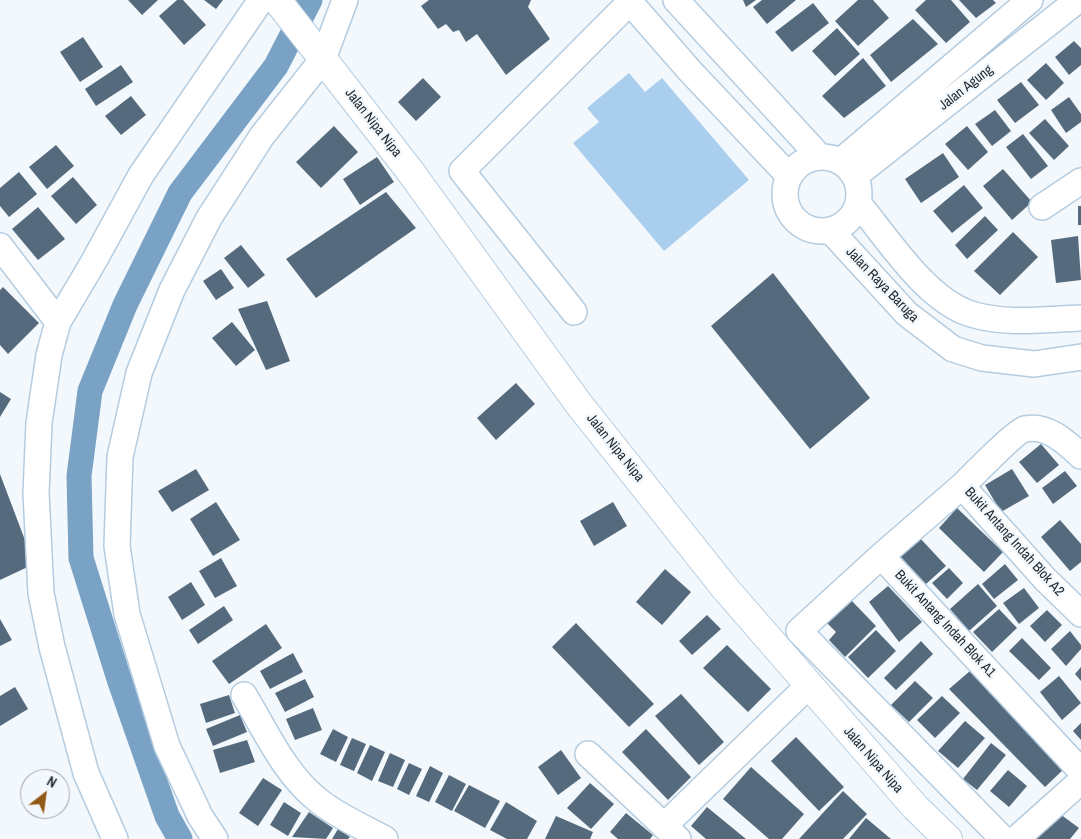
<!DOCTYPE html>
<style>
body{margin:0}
#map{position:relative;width:1081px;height:839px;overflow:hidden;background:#f3f8fc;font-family:"Archivo Narrow",sans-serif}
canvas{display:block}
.north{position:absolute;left:20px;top:769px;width:50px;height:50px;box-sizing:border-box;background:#f3f8fc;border:1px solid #9ea4aa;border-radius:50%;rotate:30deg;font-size:14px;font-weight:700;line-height:20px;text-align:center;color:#1e272e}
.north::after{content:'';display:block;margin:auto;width:18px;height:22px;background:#935916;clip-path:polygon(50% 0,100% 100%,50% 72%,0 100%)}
</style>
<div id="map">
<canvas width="1081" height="839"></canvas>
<div class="north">N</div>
</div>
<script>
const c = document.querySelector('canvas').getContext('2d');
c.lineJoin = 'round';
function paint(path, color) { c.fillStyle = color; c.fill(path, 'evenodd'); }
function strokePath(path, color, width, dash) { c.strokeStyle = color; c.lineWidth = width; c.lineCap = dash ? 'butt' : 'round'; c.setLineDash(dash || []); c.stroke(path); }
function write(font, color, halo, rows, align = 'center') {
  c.font = font + ' "Archivo Narrow",sans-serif'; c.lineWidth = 5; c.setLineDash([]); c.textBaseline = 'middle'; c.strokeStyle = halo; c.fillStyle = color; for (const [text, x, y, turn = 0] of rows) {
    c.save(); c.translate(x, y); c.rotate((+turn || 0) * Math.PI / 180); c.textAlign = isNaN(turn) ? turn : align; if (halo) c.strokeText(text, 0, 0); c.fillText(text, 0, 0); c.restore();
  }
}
paint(new Path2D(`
 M629 73 645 92 662 78 749 180 664 251 573 143 599 122 587 108Z`), '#aacfee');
strokePath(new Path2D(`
 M180 839 167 816 119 679 81 558 79 476 90 391 125 305 180 193 276 66 310 0`), '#79a2c5', 25);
paint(new Path2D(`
 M128 0H158L142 15Z
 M177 0H183L206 25 184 45 159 16Z
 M204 0H223L216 9Z
 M429 0H531L528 7 550 39 506 75 477 34 466 42 459 30 453 32 446 24 438 29 421 6Z
 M743 0H756L746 7Z
 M762 0H796L767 24 753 7Z
 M858 0H873L889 18 858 46 835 21Z
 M926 0H951L970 22 946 43 915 10Z
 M959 0H993L996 3 976 18Z
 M813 3 829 23 792 52 775 32Z
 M913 19 938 44 891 82 870 55Z
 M837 28 860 54 835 76 812 51Z
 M83 37 103 67 80 82 60 52Z
 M1074 41 1081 48V65L1069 75 1055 57Z
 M863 58 886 86 844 118 822 96Z
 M1046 63 1064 83 1046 100 1027 80Z
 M121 65 133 82 96 106 85 89Z
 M423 78 441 97 416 121 398 102Z
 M1021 82 1039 105 1015 123 997 100Z
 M131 96 146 115 121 135 105 116Z
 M1069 97 1081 114V122L1066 133 1051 110Z
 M995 110 1011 131 992 146 975 124Z
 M1045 119 1069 146 1054 160 1029 133Z
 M334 126 358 152 321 188 296 162Z
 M967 126 988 152 968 170 945 144Z
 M1023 134 1048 166 1031 179 1006 147Z
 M56 145 74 166 47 189 29 167Z
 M943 153 959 177 921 203 905 179Z
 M377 157 394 182 360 205 343 179Z
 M1003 169 1032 202 1012 220 983 186Z
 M19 172 37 194 9 217 0 206V188Z
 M73 177 97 205 76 224 51 196Z
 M964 185 983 208 952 233 933 211Z
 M386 192 416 228 316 298 286 259Z
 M1078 206H1081V225H1078Z
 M38 207 65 239 38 260 12 229Z
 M985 216 998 230 967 259 955 245Z
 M1013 232 1038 257 1000 295 974 271Z
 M1078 236 1081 280 1056 283 1051 240Z
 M241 245 265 275 248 288 224 258Z
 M221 269 234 288 216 300 203 281Z
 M773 273 870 398 810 449 711 326Z
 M3 287 39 323 8 354 0 345V290Z
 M267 301 290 361 266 370 238 309Z
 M232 322 255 350 236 366 212 338Z
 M516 383 535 404 496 440 477 418Z
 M0 392 11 399 0 417Z
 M1041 444 1059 465 1037 483 1019 462Z
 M196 469 209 490 172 512 158 491Z
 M1012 469 1029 496 1001 512 985 485Z
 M1065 471 1077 486 1053 504 1042 488Z
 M0 474 34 564 0 580Z
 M216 502 240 540 213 556 190 519Z
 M613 502 627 526 594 546 580 521Z
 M957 508 1003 552 984 572 939 528Z
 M1060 520 1081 544V562L1070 571 1041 537Z
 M919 537 946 566 926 584 899 555Z
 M221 558 237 586 215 598 199 571Z
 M1005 564 1018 580 994 599 982 584Z
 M949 568 963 583 947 599 932 583Z
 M665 569 691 592 662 625 636 602Z
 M191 582 205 605 182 620 168 597Z
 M978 584 997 606 969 631 950 609Z
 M888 586 922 622 899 642 869 602Z
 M1024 588 1039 608 1019 624 1003 603Z
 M850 599 876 626 845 657 829 640 836 632 826 622Z
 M224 606 233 620 198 644 189 630Z
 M999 609 1017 628 992 652 973 632Z
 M1047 610 1062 625 1045 642 1030 626Z
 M707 615 721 629 692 655 679 641Z
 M0 619 12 640 0 646Z
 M576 623 654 704 629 727 552 647Z
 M266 624 282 648 229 684 212 661Z
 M876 630 896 651 868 678 848 657Z
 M1070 631 1081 645V649L1066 666 1051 649Z
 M1022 638 1051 668 1039 680 1009 651Z
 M921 641 933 654 896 690 884 678Z
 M727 645 771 689 748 712 703 668Z
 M293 653 303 672 270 689 260 671Z
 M1081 667V681L1075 674Z
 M970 671 1065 768 1045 787 949 689Z
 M1059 676 1081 703 1062 720 1040 692Z
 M305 679 314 697 285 712 275 693Z
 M915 681 933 698 909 722 891 705Z
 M15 687 28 709 0 726V696Z
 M681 694 724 742 699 765 655 716Z
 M229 695 235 713 206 723 200 704Z
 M942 696 960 713 935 738 917 720Z
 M313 708 322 730 295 740 286 719Z
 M240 715 247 732 213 746 206 729Z
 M965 721 985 738 958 768 938 751Z
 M1081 723V740L1073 731Z
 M333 729 348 737 336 762 320 754Z
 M646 729 691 777 668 800 622 752Z
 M796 737 844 787 819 811 771 761Z
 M352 738 366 744 354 771 340 765Z
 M247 740 255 762 220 773 213 750Z
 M991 743 1006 755 977 790 963 779Z
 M370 745 385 752 372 781 357 773Z
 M561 750 581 778 558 795 538 767Z
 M390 753 405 760 393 787 378 781Z
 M409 763 422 769 409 795 397 789Z
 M430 766 443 773 429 802 416 796Z
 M751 767 804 814 782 839H769L723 799Z
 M1008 770 1027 786 1009 807 990 791Z
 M449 775 466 784 452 811 435 802Z
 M263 778 282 790 258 826 239 813Z
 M590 783 614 804 591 829 567 808Z
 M469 785 500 801 485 828 454 811Z
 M843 791 867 814 843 839H799Z
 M284 802 301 813 288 836 270 825Z
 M506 802 537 821 527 839H507L490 830Z
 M707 807 746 839H706L691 826Z
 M1056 811 1079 828 1070 839H1034Z
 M309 812 333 828 326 839 292 837Z
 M626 813 653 835 650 839H618L610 832Z
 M556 816 593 832 590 839H545Z
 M866 818 891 839H849Z
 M338 829 350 837 348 839H332Z`), '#556b7d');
const street = new Path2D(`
 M628 0 690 71 789 176
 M676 0 819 156
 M785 194a37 37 0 1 1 74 0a37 37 0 1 1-74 0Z
 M841 161 1030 0
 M855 176 1078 0
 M858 203C888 239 926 300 971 314 1006 325 1045 319 1081 318
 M1042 207 1081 181
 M830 230 907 314 953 349 982 358 1034 364 1081 357
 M0 246 58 322
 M574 312 462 171 630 2
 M1081 456C1066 442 1047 424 1025 429 1016 431 972 476 962 486L1045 579 1081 614
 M962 486 881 556 1081 771
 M881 556 799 631 1003 839
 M244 695C266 731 285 775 319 801 339 817 363 827 385 839
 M588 754 678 839
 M664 826 808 686
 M115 839 86 773 52 647 41 593 36 493 39 423 49 355 58 322 94 261 141 175 261 0
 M215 839 200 816 167 746 127 614 117 546 120 457 139 373 172 290 209 218 262 136 323 59 345 0
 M1016 839 1081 781`);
const secondary = new Path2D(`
 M277 0 410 171 578 403 724 587 915 807 948 839`);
strokePath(street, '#b4cce0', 28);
strokePath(secondary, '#b4cce0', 30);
strokePath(street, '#fff', 25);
strokePath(secondary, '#fff', 28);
write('14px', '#1e272e', '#f3f8fc', [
 ["Jalan Agung",966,88,-38],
 ["Jalan Nipa Nipa",373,123,52],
 ["Jalan Raya Baruga",882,285,46],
 ["Jalan Nipa Nipa",615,448,51],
 ["Bukit Antang Indah Blok A2",1014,542,48],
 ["Bukit Antang Indah Blok A1",945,624,47],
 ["Jalan Nipa Nipa",873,760,49]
]);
</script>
